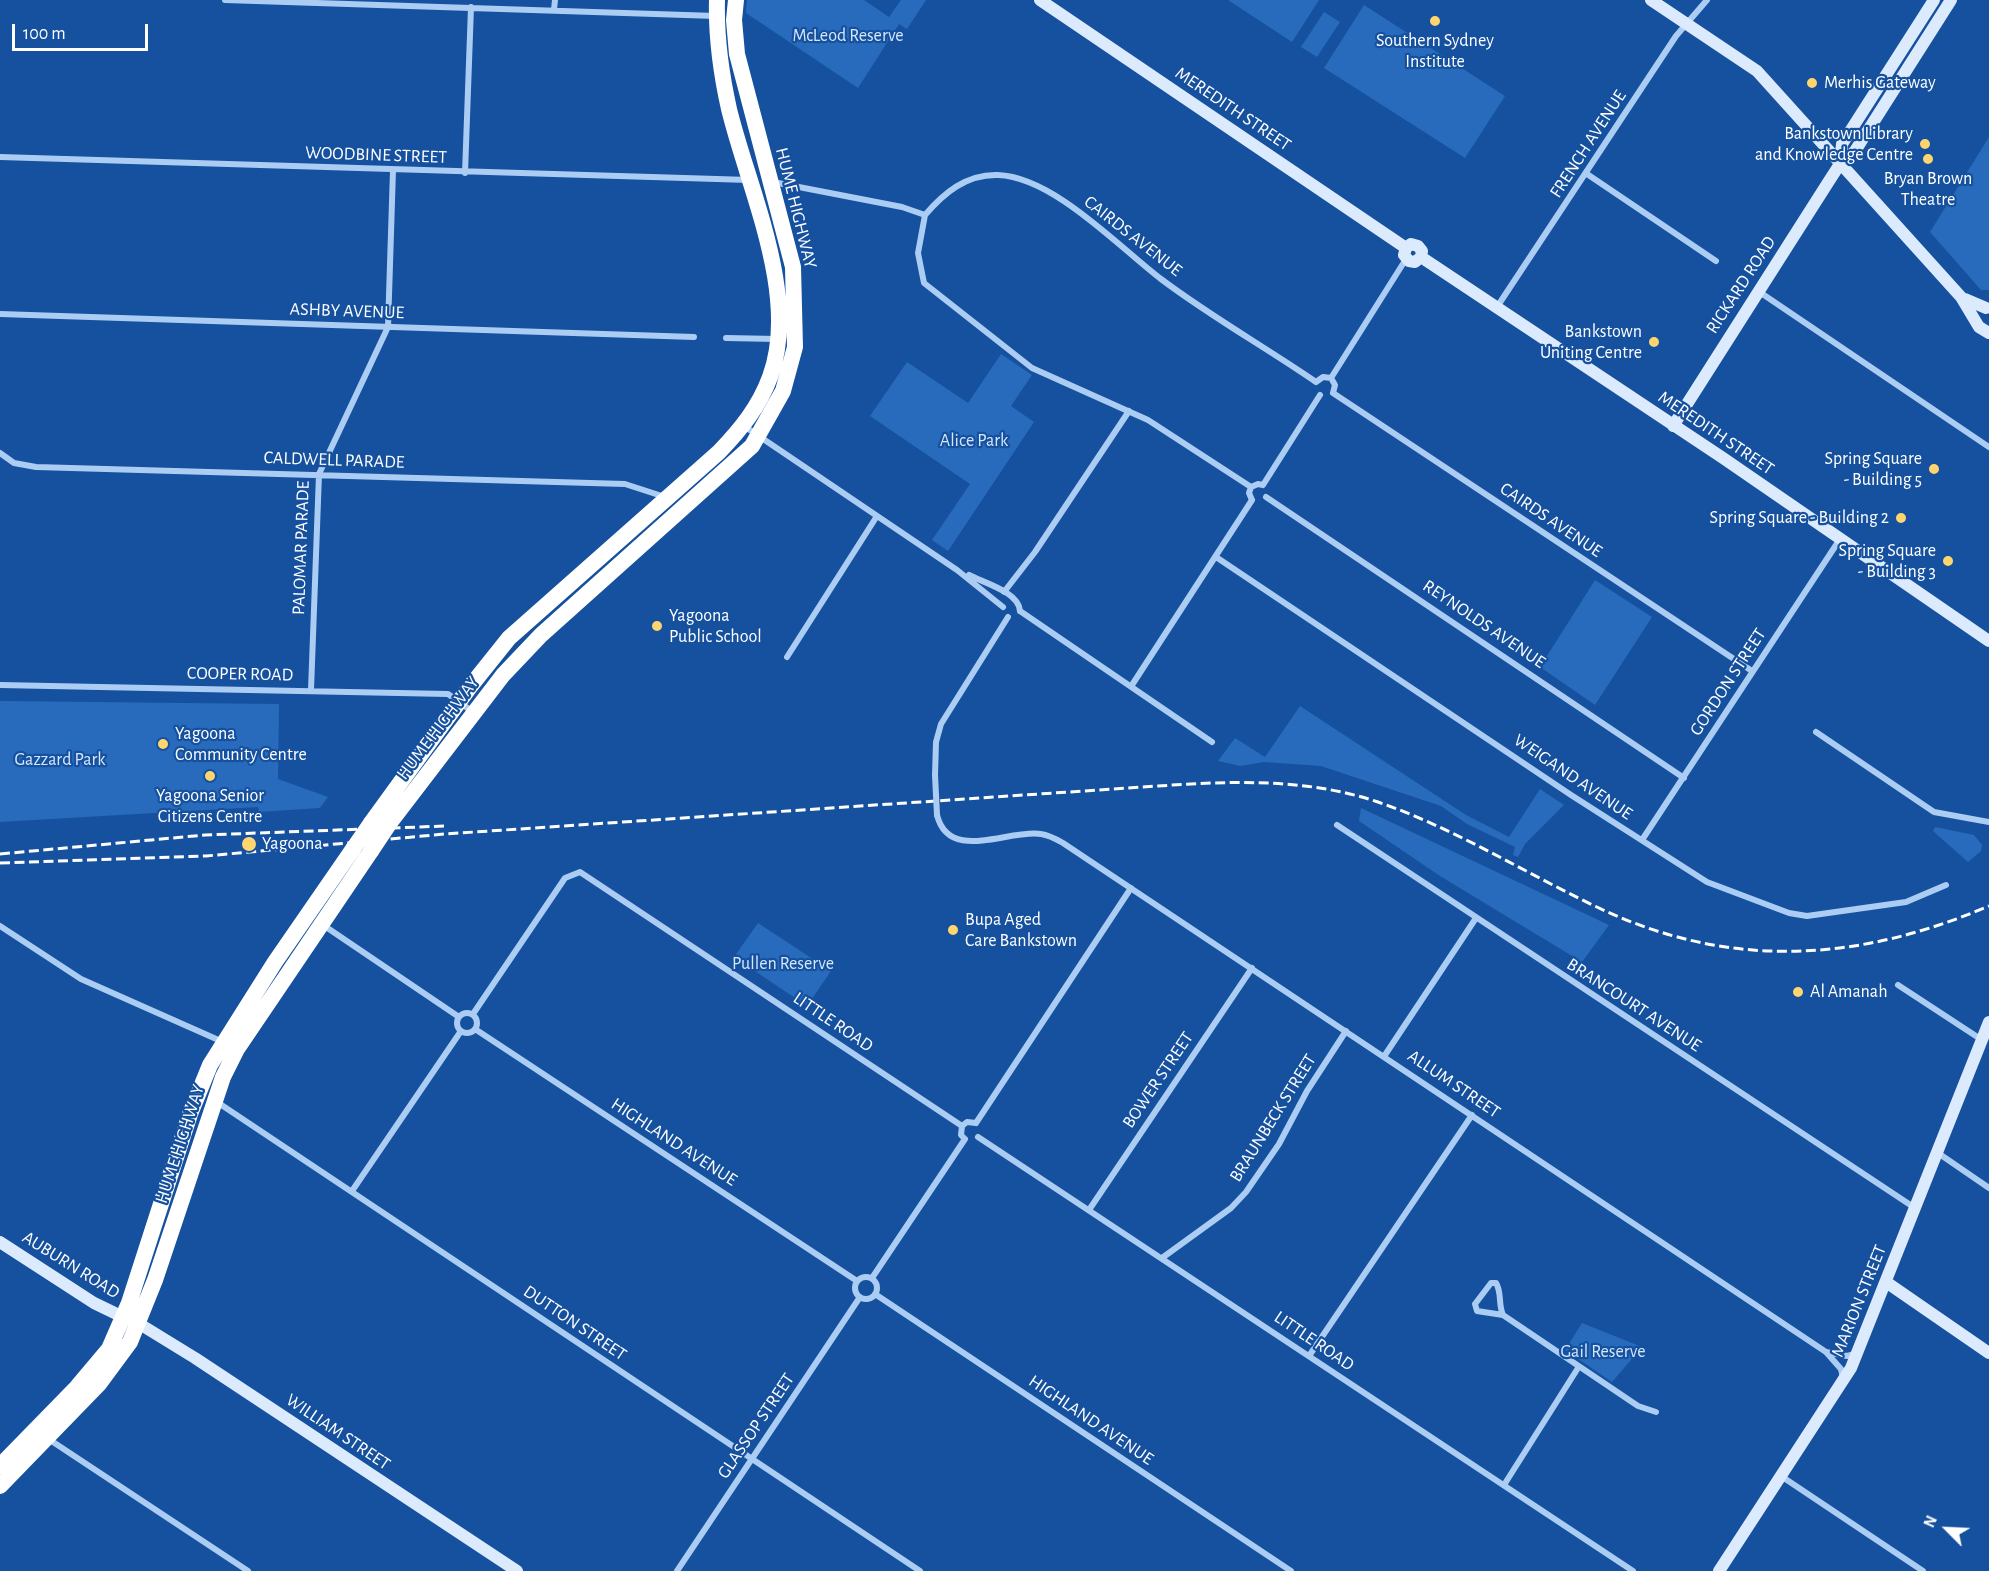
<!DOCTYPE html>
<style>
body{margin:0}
#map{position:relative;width:1989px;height:1571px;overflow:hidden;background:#15519e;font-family:"Alegreya Sans",sans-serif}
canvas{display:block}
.north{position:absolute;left:1917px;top:1499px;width:60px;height:60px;-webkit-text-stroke:4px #15519e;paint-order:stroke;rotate:294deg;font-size:16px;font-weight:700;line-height:24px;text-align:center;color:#fff}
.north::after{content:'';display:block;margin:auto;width:21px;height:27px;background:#fff;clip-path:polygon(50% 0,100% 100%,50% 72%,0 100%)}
.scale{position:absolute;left:12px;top:24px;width:136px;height:27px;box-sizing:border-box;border:3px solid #fff;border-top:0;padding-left:8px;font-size:18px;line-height:21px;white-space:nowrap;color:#fff;-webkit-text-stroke:4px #15519e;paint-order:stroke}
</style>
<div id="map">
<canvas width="1989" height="1571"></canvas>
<div class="north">N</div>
<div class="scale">100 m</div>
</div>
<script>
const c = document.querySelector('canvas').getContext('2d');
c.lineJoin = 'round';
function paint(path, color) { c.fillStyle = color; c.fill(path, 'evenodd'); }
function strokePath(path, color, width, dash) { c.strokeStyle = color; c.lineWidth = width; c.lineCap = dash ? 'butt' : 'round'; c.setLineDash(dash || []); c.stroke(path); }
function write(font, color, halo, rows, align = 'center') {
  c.font = font + ' "Alegreya Sans",sans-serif'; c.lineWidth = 4.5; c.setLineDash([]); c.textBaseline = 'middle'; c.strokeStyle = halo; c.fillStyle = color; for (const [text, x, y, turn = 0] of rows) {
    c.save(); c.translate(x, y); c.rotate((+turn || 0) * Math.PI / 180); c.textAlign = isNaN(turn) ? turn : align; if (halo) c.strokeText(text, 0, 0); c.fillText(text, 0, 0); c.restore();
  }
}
paint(new Path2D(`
 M747 0H864L889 17 901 0H926L907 29 899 24 858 88 746 13Z
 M1228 0H1319L1292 42Z
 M1364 5 1505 96 1465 158 1324 68Z
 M1324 12 1340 22 1317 57 1301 47Z
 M1989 137V290H1981L1930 232Z
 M1001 354 1032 375 1011 406 1034 422 948 551 932 540 970 484 870 416 907 362 968 403Z
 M1595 580 1652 617 1595 705 1540 667Z
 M0 701 279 704 278 779 328 797 320 808 259 812 258 807 0 822Z
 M1300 706 1466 815 1509 837 1540 789 1564 805 1525 844 1518 857 1513 855 1515 847 1467 824 1441 806 1321 766 1264 762 1240 766 1218 761 1235 738 1265 757Z
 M1361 808 1609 925 1582 962 1440 876 1359 821Z
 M1935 827 1974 835 1982 845 1981 851 1968 862 1933 831Z
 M758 923 831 971 807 1006 734 957Z
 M1582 1323 1642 1347 1612 1382 1565 1350Z`), '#286bbc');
strokePath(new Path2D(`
 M225 0 716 16
 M554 10 555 0
 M0 157 749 180
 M465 173 471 7
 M1587 174 1716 261
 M773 182 902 207 925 215
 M925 215C944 193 966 174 998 175 1053 177 1118 246 1161 279 1210 316 1265 347 1316 382
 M925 215 918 253 924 283 1032 368 1148 420 1251 487
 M1758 291 1989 447
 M1497 307 1676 36 1707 0
 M0 314 694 337
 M726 338 777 339
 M1331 378 1406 259
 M1331 378 1335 385 1333 393
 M1316 382 1323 377 1331 378
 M1333 393 1752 671
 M744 426 957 570 1003 607
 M0 453 14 463 36 467 625 484 665 497
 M1263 485 1320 395
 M1266 497 1684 778
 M1252 500 1249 493 1251 487 1258 484 1263 485
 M1216 557 1571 795 1707 882 1789 913 1807 916 1906 902 1946 885
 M969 575C984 583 1019 592 1020 611
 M1004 592 1035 552 1129 411
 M1020 611 1212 742
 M787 657 877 516
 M0 685 448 694 473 712
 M1132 685 1252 500
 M311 690 319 474 388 327 393 170
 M1816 732 1934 812 1989 822
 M935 775 936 742 941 724 1008 617
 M937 815C949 863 1008 829 1041 834 1049 835 1056 839 1063 843L1826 1352 1841 1369 1843 1378
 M1337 825 1915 1208
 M1642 840 1840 539
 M323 925 459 1017
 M0 926 81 979 223 1042
 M1898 985 1982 1040
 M457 1023a10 10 0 1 1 20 0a10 10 0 1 1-20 0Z
 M473 1014 565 878 580 872 962 1126
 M475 1029 857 1281
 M1385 1055 1476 918
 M217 1102 920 1571
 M976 1123 1131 888
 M978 1137 1633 1571
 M965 1139 961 1135 962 1126 967 1122 976 1123
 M1938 1153 1989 1188
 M352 1191 461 1031
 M1089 1210 1252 968
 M1162 1258 1231 1208 1246 1192 1279 1144 1307 1091 1346 1031
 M855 1288a11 11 0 1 1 22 0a11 11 0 1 1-22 0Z
 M872 1278 965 1139
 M875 1294 1291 1571
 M1503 1315C1498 1304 1502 1292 1496 1283H1491L1475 1304 1477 1311 1503 1315 1638 1406 1656 1412
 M1826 1352 1847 1356 1855 1354
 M1309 1356 1472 1115
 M47 1438 248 1571
 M1781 1476 1923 1571
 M1504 1485 1578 1368
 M677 1571 860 1297`), '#accdf3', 6);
strokePath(new Path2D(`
 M1040 0 1406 248
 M1651 0 1757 71 1961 297 1979 327 1989 333
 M1840 164 1842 144 1934 0
 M1406 248 1404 255 1409 261 1415 262 1421 257
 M1406 248 1411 244 1418 246 1422 251 1421 257
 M1421 257 1723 458 1989 641
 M1965 299 1986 308
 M1673 426 1829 181 1840 164 1855 151 1951 0
 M0 1242 94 1303 123 1317
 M1886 1282 1989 1353
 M138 1323 195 1358 517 1571
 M1719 1571 1851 1368 1989 1022`), '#dceafd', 12);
strokePath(new Path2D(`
 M371 823 469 688 509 638 719 452C741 429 759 407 770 377 800 296 748 188 729 109 721 73 716 37 717 0
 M389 824 503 675 541 635 752 446 783 391 795 347 793 267 737 54 734 20 736 0
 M0 1466 77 1387 109 1349 129 1303 190 1114 210 1065 275 962 353 849
 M0 1486 99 1384 130 1342 155 1280 223 1077 237 1049 371 851`), '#fff', 16);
strokePath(new Path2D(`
 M0 854 205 835 446 826
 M0 863 206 856 445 834 1158 786C1231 781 1307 778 1378 802 1456 829 1525 873 1599 908 1730 970 1858 962 1989 906`), '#fff', 3, [10, 4.5]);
strokePath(new Path2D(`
 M935 775 937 815`), '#accdf3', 6);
strokePath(new Path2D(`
 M353 849 371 823
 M371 851 389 824`), '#fff', 16);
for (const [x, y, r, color] of [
 [1435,21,6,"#ffd56f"],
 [1812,83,6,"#ffd56f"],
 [1925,144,6,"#ffd56f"],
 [1928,159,6,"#ffd56f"],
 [1654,342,6,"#ffd56f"],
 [1934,469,6,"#ffd56f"],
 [1901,518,6,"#ffd56f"],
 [1948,561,6,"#ffd56f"],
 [657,626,6,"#ffd56f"],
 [163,744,6,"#ffd56f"],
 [210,776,6,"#ffd56f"],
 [249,844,8,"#ffd56f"],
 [953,930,6,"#ffd56f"],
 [1798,992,6,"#ffd56f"]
]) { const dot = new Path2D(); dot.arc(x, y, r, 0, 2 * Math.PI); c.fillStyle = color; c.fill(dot); strokePath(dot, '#15519e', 2); }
write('18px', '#d5e7fd', '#15519e', [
 ["McLeod Reserve",848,36],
 ["Alice Park",974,441],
 ["Gazzard Park",60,760],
 ["Pullen Reserve",783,964],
 ["Gail Reserve",1603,1352]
]);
write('18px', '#fff', '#15519e', [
 ["Southern Sydney",1435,41,"center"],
 ["Institute",1435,62,"center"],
 ["Merhis Gateway",1824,83],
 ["Bankstown Library",1913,134,"right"],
 ["and Knowledge Centre",1913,155,"right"],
 ["Bryan Brown",1928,179,"center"],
 ["Theatre",1928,200,"center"],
 ["Bankstown",1642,332,"right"],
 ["Uniting Centre",1642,353,"right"],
 ["Spring Square",1922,459,"right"],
 ["- Building 5",1922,480,"right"],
 ["Spring Square - Building 2",1889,518,"right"],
 ["Spring Square",1936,551,"right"],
 ["- Building 3",1936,572,"right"],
 ["Yagoona",669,616],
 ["Public School",669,637],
 ["Yagoona",175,734],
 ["Community Centre",175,755],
 ["Yagoona Senior",210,796,"center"],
 ["Citizens Centre",210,817,"center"],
 ["Yagoona",262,844],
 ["Bupa Aged",965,920],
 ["Care Bankstown",965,941],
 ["Al Amanah",1810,992]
], 'left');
write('18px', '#fff', '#15519e', [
 ["MEREDITH STREET",1233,109,34],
 ["FRENCH AVENUE",1588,144,-57],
 ["WOODBINE STREET",376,155,2],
 ["HUME HIGHWAY",796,208,76],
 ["CAIRDS AVENUE",1133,236,38],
 ["RICKARD ROAD",1741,285,-57],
 ["ASHBY AVENUE",347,311,2],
 ["MEREDITH STREET",1716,433,34],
 ["CALDWELL PARADE",334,460,2],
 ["CAIRDS AVENUE",1551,520,34],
 ["PALOMAR PARADE",301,548,-88],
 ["REYNOLDS AVENUE",1484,624,34],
 ["COOPER ROAD",240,674,1],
 ["GORDON STREET",1728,682,-57],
 ["HUME HIGHWAY",438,728,-53],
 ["WEIGAND AVENUE",1573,777,34],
 ["BRANCOURT AVENUE",1634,1005,33],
 ["LITTLE ROAD",833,1022,34],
 ["BOWER STREET",1158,1080,-56],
 ["ALLUM STREET",1454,1084,34],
 ["BRAUNBECK STREET",1273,1118,-58],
 ["HIGHLAND AVENUE",674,1142,33],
 ["HUME HIGHWAY",180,1144,-72],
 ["AUBURN ROAD",71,1265,32],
 ["MARION STREET",1859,1301,-68],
 ["DUTTON STREET",575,1323,34],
 ["LITTLE ROAD",1314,1341,34],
 ["HIGHLAND AVENUE",1091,1420,34],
 ["GLASSOP STREET",756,1426,-56],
 ["WILLIAM STREET",338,1432,34]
]);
</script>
